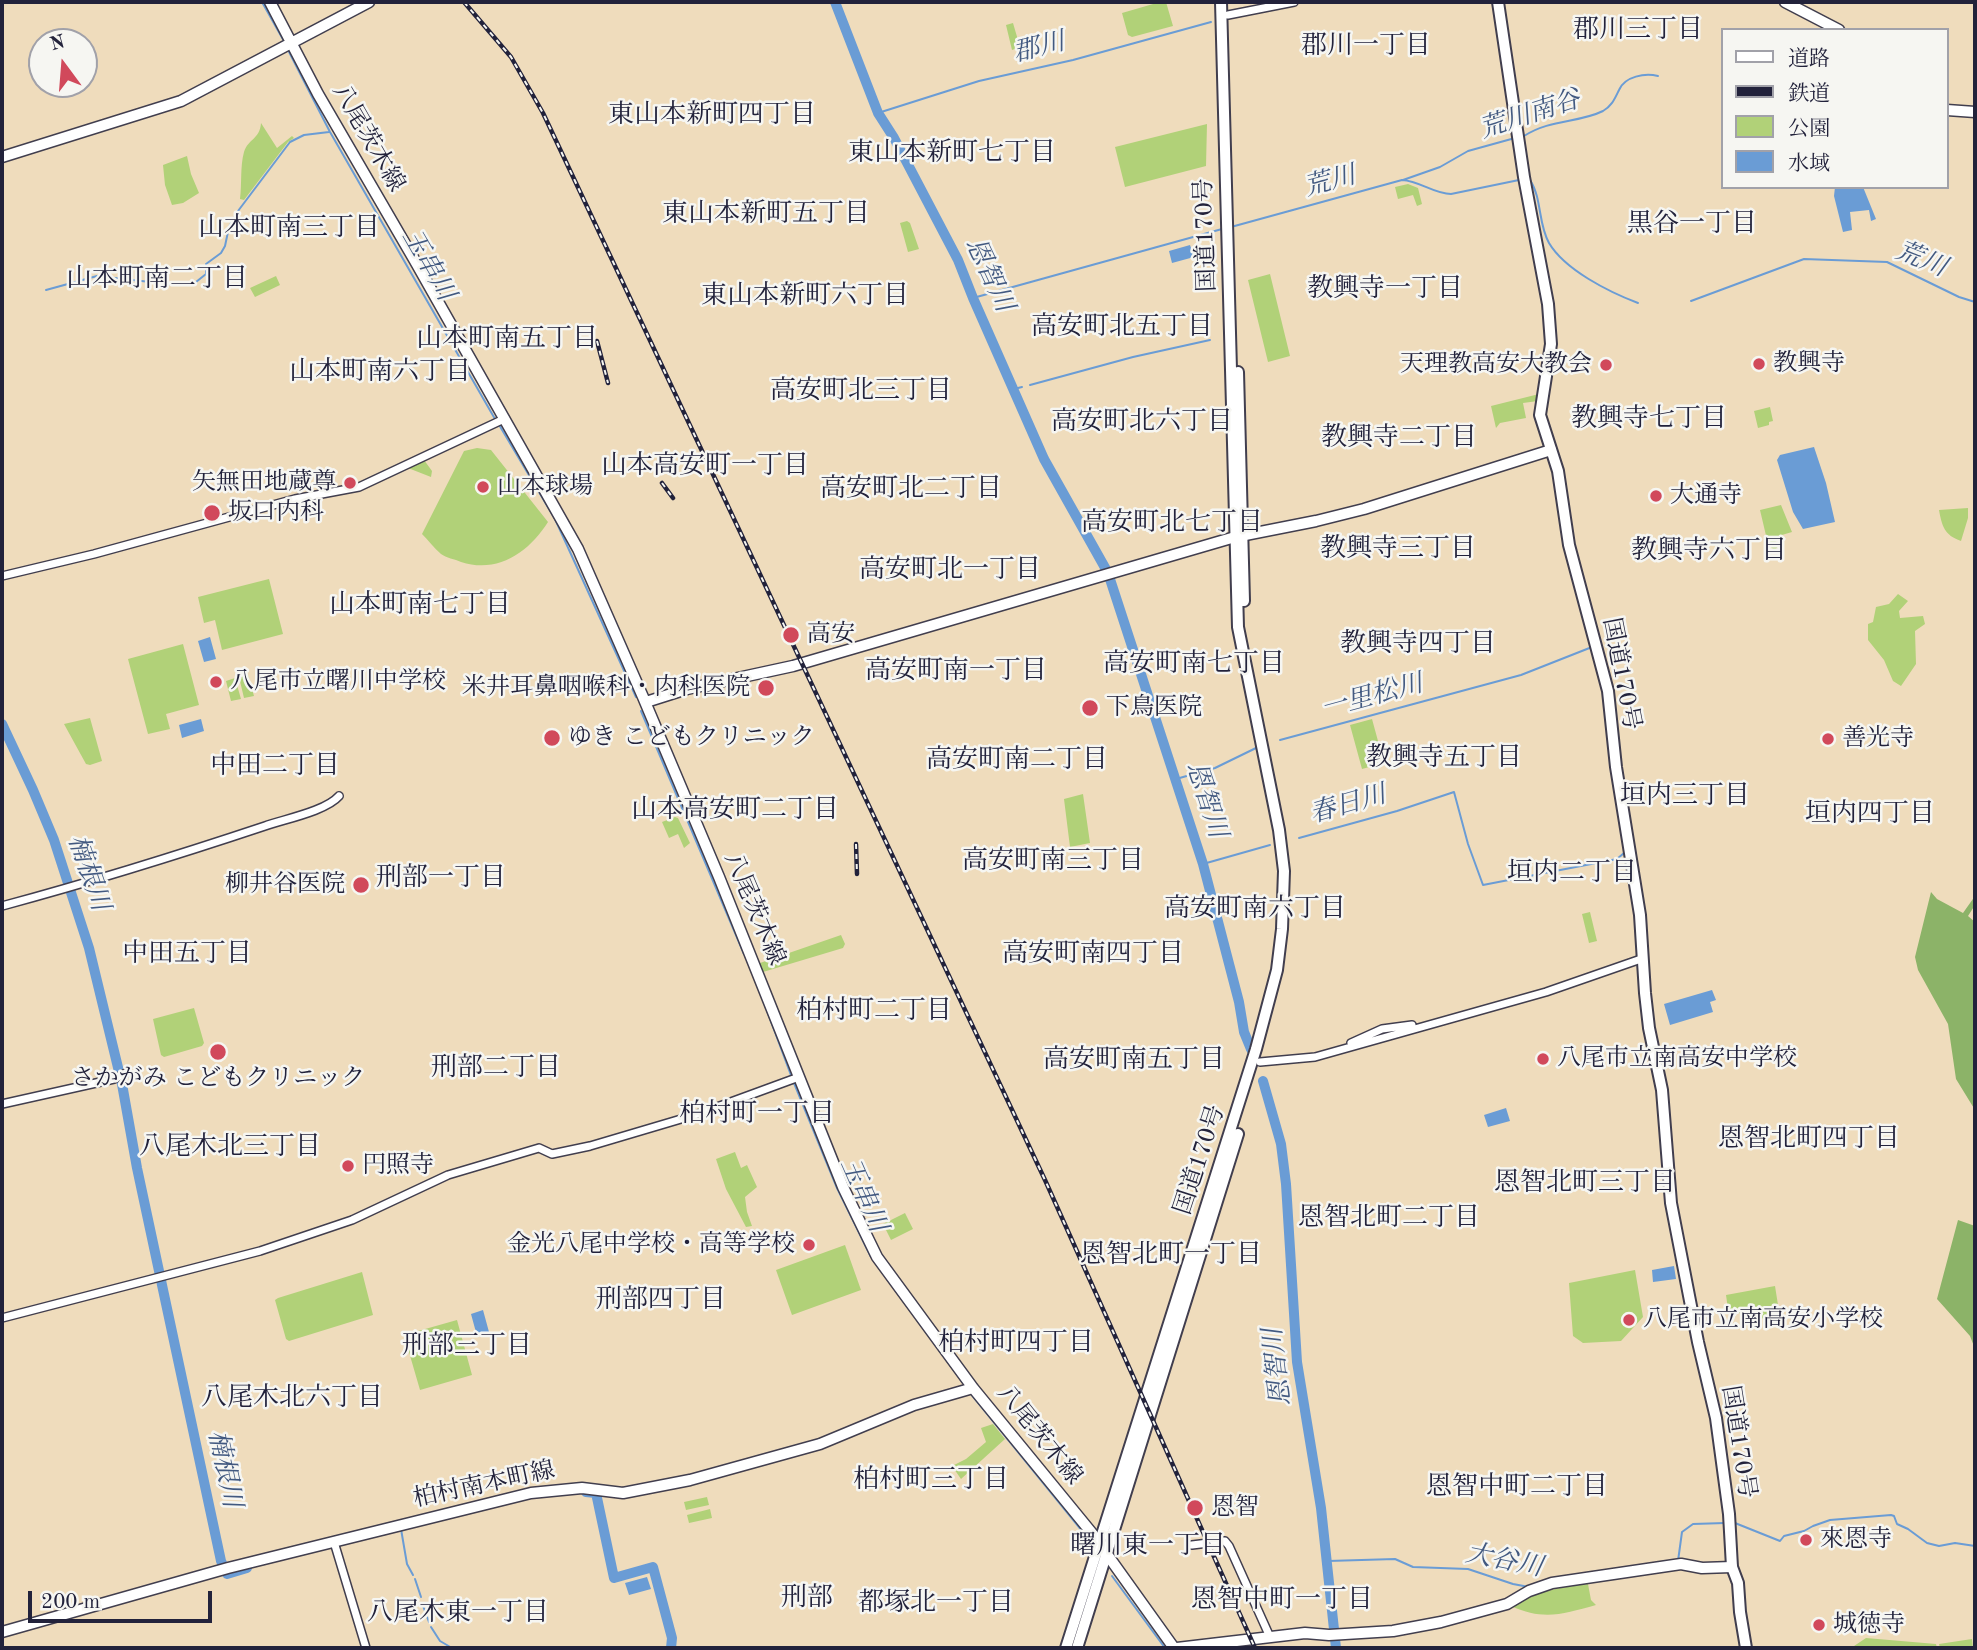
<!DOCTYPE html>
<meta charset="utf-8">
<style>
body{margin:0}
#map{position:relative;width:1977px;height:1650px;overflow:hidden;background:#efdcbc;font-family:"Old Standard TT","Noto Serif JP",serif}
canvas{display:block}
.frame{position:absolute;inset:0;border:4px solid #22223b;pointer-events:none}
.legend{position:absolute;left:1721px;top:28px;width:228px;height:161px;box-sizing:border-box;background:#f6f6f2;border:2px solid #a1a1a9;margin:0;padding:9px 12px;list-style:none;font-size:21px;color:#22223b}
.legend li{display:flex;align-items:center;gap:14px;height:35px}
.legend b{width:35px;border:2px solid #a1a1a9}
.north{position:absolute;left:28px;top:28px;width:70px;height:70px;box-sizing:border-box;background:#f6f6f2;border:2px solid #a1a1a9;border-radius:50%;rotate:344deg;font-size:19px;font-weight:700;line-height:28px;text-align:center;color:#22223b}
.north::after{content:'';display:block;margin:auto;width:24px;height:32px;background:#d1495b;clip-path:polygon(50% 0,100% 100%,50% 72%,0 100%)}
.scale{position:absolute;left:28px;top:1591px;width:184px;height:32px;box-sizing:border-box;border:4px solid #22223b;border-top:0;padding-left:9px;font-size:21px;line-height:24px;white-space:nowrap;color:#22223b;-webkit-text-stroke:5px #f6f6f2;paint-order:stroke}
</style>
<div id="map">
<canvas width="1977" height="1650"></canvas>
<div class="frame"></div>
<ul class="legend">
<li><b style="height:9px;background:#fff"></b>道路</li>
<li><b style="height:9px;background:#22223b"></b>鉄道</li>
<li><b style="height:19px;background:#b1d178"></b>公園</li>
<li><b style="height:19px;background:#6a9cd5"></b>水域</li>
</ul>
<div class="north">N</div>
<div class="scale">200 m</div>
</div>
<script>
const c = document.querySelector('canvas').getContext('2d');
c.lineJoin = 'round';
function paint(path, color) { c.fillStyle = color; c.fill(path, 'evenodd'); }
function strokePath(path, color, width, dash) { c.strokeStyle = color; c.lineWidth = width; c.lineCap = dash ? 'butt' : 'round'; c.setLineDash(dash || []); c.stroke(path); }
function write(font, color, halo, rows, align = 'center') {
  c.font = font + ' "Old Standard TT","Noto Serif JP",serif'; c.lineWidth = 5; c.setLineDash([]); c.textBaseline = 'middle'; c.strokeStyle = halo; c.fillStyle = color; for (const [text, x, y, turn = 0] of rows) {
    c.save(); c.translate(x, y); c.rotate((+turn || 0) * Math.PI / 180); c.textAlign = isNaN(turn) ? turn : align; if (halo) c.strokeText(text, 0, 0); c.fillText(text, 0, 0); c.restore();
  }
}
paint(new Path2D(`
 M1160 2H1166L1173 26 1132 37 1128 35 1122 13Z
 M1013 23 1020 47 1012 50 1006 25Z
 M261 123 277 148 292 136 294 138 288 142 244 200 240 199C242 184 240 166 244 152 248 139 260 139 261 123Z
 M1207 124 1206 166 1125 187 1115 147Z
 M187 156 191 174 199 193 183 203 172 205 165 185 163 165Z
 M1408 184 1418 188 1422 204 1417 206 1413 195 1398 199 1395 187Z
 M907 221 910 223 919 249 908 252 900 223Z
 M1270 274 1290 356 1268 362 1248 280Z
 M276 276 280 285 255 297 250 288Z
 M1539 394 1538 401 1523 403 1526 418 1500 423 1496 428 1491 406Z
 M1770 407 1773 421 1769 422V425L1758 428 1754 411Z
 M477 448 491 450 548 522C529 552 498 574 461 562 455 559 446 558 441 554 434 548 428 540 422 534L464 451Z
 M424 460 432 471 431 477 408 468Z
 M1781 505 1792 532 1775 537 1777 548 1774 550 1768 544 1760 510Z
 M1968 508V518L1961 541C1944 535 1942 526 1939 510Z
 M269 579 283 634 222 650 215 620 204 623 198 597Z
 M1898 594 1908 601 1899 611 1900 618 1923 616 1925 624 1915 631 1916 664 1901 686 1893 681 1884 660 1868 640V624L1873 622 1876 607 1889 604Z
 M183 644 199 705 166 714 170 729 148 734 128 659Z
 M248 675 254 696 244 698 239 677Z
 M235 678 241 699 231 701 226 681Z
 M90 718 102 761 90 765 86 764 64 724Z
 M1372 719 1384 763 1362 769 1350 725Z
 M1083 794 1090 843 1070 847 1064 799Z
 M675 817 678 818 690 843 684 848 678 834 669 838 662 822Z
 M1590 912 1597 941 1589 943 1582 914Z
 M841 935 845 944 843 948 763 972 760 963Z
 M194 1008 204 1043 202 1046 164 1057 161 1055 153 1019Z
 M735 1152 741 1168 747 1165 757 1187 745 1197 747 1212 752 1226 746 1227 726 1189 716 1159Z
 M905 1213 913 1229 891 1240 883 1224Z
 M845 1245 861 1290 792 1315 776 1270Z
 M1635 1270 1643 1317 1621 1341 1583 1343 1573 1336 1569 1283Z
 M362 1272 373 1315 289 1341 286 1339 275 1300 278 1298Z
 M1775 1286 1781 1324 1758 1317 1744 1318 1736 1309H1728L1726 1295Z
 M457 1320 472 1375 420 1390 404 1335Z
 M993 1424 1005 1439 961 1479 952 1466 966 1459 986 1442 981 1428Z
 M707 1497 709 1505 686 1510 684 1502Z
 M710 1509 712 1518 689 1523 687 1515Z
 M1588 1584 1591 1600 1596 1605C1563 1614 1544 1621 1511 1606 1535 1591 1559 1588 1588 1584Z
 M1866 1638 1936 1644 1937 1648H1851Z
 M1972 1639 1973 1648H1940L1939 1644Z`), '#b1d178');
paint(new Path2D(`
 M1931 892 1937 899 1963 913 1975 896V905L1968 916 1975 922V1110L1956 1079 1948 1024 1918 970 1915 957Z
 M1958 1220 1975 1226V1349L1970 1336 1937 1299Z`), '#8cb368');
paint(new Path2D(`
 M1835 187H1863L1876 219 1871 221 1869 210 1850 212 1852 230 1843 232 1834 196Z
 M1190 245 1194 257 1172 263 1169 251Z
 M1814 447 1826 483 1835 522 1803 529 1793 512 1777 460 1780 455Z
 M210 637 216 659 204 662 198 641Z
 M201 719 204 731 182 738 179 725Z
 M1712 990 1716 1000 1710 1002 1713 1012 1670 1025 1664 1004Z
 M1506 1108 1510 1121 1488 1127 1484 1115Z
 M1674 1266 1676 1279 1653 1282 1652 1270Z
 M483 1310 489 1332 477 1336 471 1314Z
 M647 1577 651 1589 629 1595 625 1583Z`), '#6a9cd5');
strokePath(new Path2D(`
 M262 2 285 43
 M287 48 330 132 495 419
 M878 113 979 81 1073 60 1211 22
 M1524 136C1550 119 1579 123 1603 111 1612 106 1615 98 1619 90 1625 76 1645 73 1658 76
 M1403 180 1440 167 1468 151 1515 138
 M1530 180C1542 198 1538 224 1549 243 1565 270 1609 292 1638 303
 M1231 227 1402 180C1420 181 1434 194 1451 194L1519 180
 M46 290 97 276 177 285 196 282 206 274V264L221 253 225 246 229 227 238 211 290 142 304 135 329 132
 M973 298 1222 229
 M1691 301 1804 259 1887 262 1959 297 1975 302
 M1030 385 1133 357 1210 340
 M1014 389 1022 387
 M498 423 555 519 636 697
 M641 711 744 954
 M1280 740 1521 675 1592 647
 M1176 779 1215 768 1256 748
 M1299 838 1397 811 1454 792 1468 844 1483 885 1617 859 1624 853
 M1203 864 1270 845
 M756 981 792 1078
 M794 1083 837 1188 871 1257
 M874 1261 966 1387
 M971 1394 1083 1532
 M1735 1523 1780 1541 1784 1536 1804 1531 1813 1526 1830 1520 1891 1515 1894 1516 1897 1524 1908 1529 1927 1543 1939 1546 1955 1543 1975 1546
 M401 1529 407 1564 413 1575
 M1328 1561 1395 1559 1413 1567 1468 1569 1513 1584 1529 1587
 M1678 1561 1682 1532 1693 1524 1725 1523
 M1112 1576 1165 1648
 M415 1579 421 1597
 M422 1603 429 1622
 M431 1627 440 1641 452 1648`), '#6a9cd5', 2);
strokePath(new Path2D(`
 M835 2 878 113 894 138 958 260 973 298 1044 459 1108 573 1203 864 1239 1002 1244 1032 1251 1049
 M2 724 33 790 54 840 89 948 122 1084 137 1168 221 1561 227 1574 247 1568
 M1263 1081 1281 1144 1286 1184 1297 1362 1321 1508 1336 1648
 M586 1492 596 1493 614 1578 653 1567 672 1638 671 1648`), '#6a9cd5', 10);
const minor = new Path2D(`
 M1228 15 1294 2
 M2 576 94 554 295 499 359 487 504 419
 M2 906C91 882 178 855 265 826 285 819 326 811 339 796
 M1351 1043 1382 1029 1412 1025
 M1260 1062 1315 1057 1546 992 1641 959
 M2 1104 114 1079 126 1073
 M2 1318 260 1251 352 1220 448 1175 539 1148 552 1154 590 1146 698 1114 799 1077
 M334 1542 366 1648
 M1192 1545 1225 1541 1229 1546 1270 1637`);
const major = new Path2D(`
 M270 2 318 94 415 261 578 549 643 697 719 877 843 1187 877 1257 973 1388 1091 1532 1174 1648
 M1785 2 1839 30
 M1947 110 1975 112
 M2 157 181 101 369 2
 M646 702 687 689 793 666 1235 537 1316 521 1364 509 1551 450
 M2 1632 228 1568 531 1493 582 1488 623 1493 690 1480 820 1444 914 1405 973 1388
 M1177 1648 1305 1633 1329 1635 1393 1631 1441 1622 1507 1604 1529 1591 1552 1583 1681 1564 1702 1568 1732 1567`);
const highway = new Path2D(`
 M1498 2 1524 177 1548 304 1551 344 1540 415 1558 471 1569 545 1608 691 1616 767 1640 915 1645 993 1649 1028 1662 1090 1671 1203 1698 1342 1716 1418 1729 1514 1732 1567 1738 1583 1740 1612 1746 1648
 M1238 372 1244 601
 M1066 1648 1256 1049 1277 970 1282 929 1284 871 1279 830 1238 627 1221 2
 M1077 1648 1238 1134`);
strokePath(minor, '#413e4e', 10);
strokePath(major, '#413e4e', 13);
strokePath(highway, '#413e4e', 14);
strokePath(minor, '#fff', 7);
strokePath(major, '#fff', 10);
strokePath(highway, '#fff', 10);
const rail = new Path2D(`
 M464 2 511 57 543 113 1045 1180 1255 1648
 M597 341 608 383
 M662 483 673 498
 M856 844 857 874`);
strokePath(rail, '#22223b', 4.5);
strokePath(rail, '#f6f6f2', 2, [5]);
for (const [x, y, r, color] of [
 [1759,364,7,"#d1495b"],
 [1606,365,7,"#d1495b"],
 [350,483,7,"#d1495b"],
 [483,487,7,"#d1495b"],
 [1656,496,7,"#d1495b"],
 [212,513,9,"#d1495b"],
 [791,635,9,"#d1495b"],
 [216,682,7,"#d1495b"],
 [766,688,9,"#d1495b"],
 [1090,708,9,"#d1495b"],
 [552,738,9,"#d1495b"],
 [1828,739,7,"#d1495b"],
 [361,885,9,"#d1495b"],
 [218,1052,9,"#d1495b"],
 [1543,1059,7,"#d1495b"],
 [348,1166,7,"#d1495b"],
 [809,1245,7,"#d1495b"],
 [1629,1320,7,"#d1495b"],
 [1195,1508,9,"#d1495b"],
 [1806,1540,7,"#d1495b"],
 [1819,1625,7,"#d1495b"]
]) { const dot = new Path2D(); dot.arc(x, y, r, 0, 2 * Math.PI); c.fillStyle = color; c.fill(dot); strokePath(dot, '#f6f6f2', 2.5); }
write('24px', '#22223b', '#f6f6f2', [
 ["八尾茨木線",368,138,60],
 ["国道170号",1206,235,-92],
 ["国道170号",1621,674,79],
 ["八尾茨木線",754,909,67],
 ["国道170号",1200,1160,-72],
 ["八尾茨木線",1039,1435,51],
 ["国道170号",1738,1442,81],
 ["柏村南本町線",484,1485,-12]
]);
write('24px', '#22223b', '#f6f6f2', [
 ["教興寺",1773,364],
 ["天理教高安大教会",1592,365,"right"],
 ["矢無田地蔵尊",336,483,"right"],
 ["山本球場",497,487],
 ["大通寺",1670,496],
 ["坂口内科",228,513],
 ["高安",807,635],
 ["八尾市立曙川中学校",230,682],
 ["米井耳鼻咽喉科・内科医院",750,688,"right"],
 ["下鳥医院",1106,708],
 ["ゆき こどもクリニック",568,738],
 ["善光寺",1842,739],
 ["柳井谷医院",345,885,"right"],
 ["八尾市立南高安中学校",1557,1059],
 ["さかがみ こどもクリニック",218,1079,"center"],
 ["円照寺",362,1166],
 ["金光八尾中学校・高等学校",795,1245,"right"],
 ["八尾市立南高安小学校",1643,1320],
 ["恩智",1211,1508],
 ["來恩寺",1820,1540],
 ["城徳寺",1833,1625]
], 'left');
write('26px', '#22223b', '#f6f6f2', [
 ["郡川三丁目",1638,30],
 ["郡川一丁目",1366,46],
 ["東山本新町四丁目",712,115],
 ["東山本新町七丁目",952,153],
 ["東山本新町五丁目",766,214],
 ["黒谷一丁目",1692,224],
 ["山本町南三丁目",289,228],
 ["山本町南二丁目",157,279],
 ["教興寺一丁目",1385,289],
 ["東山本新町六丁目",805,296],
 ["高安町北五丁目",1122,327],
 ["山本町南五丁目",507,339],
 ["山本町南六丁目",380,372],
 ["高安町北三丁目",861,391],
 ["教興寺七丁目",1649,419],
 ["高安町北六丁目",1142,422],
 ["教興寺二丁目",1399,438],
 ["山本高安町一丁目",705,466],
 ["高安町北二丁目",911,489],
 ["高安町北七丁目",1172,523],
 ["教興寺三丁目",1398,549],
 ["教興寺六丁目",1709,551],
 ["高安町北一丁目",950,570],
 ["山本町南七丁目",420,605],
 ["教興寺四丁目",1418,644],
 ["高安町南七丁目",1194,664],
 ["高安町南一丁目",956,671],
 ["教興寺五丁目",1444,758],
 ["高安町南二丁目",1017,760],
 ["中田二丁目",275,766],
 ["垣内三丁目",1685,796],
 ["山本高安町二丁目",735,810],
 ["垣内四丁目",1870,814],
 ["高安町南三丁目",1053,861],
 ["垣内二丁目",1572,873],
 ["刑部一丁目",441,878],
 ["高安町南六丁目",1255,909],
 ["中田五丁目",187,954],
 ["高安町南四丁目",1093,954],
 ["柏村町二丁目",874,1011],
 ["高安町南五丁目",1134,1060],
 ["刑部二丁目",496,1068],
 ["柏村町一丁目",757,1114],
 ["恩智北町四丁目",1809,1139],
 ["八尾木北三丁目",230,1147],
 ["恩智北町三丁目",1585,1183],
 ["恩智北町二丁目",1389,1218],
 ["恩智北町一丁目",1171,1255],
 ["刑部四丁目",661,1300],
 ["柏村町四丁目",1016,1343],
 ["刑部三丁目",467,1346],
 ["八尾木北六丁目",292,1398],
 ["柏村町三丁目",931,1480],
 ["恩智中町二丁目",1517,1487],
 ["曙川東一丁目",1148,1546],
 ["刑部",807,1598],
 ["恩智中町一丁目",1282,1600],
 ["都塚北一丁目",936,1603],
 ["八尾木東一丁目",458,1613]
]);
write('italic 26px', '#425980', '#f6f6f2', [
 ["郡川",1039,48,-14],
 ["荒川南谷",1530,115,-18],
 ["荒川",1330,182,-15],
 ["荒川",1921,260,22],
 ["玉串川",428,265,60],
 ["恩智川",989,275,65],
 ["一里松川",1372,697,-15],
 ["恩智川",1206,800,72],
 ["春日川",1348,805,-16],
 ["楠根川",88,873,71],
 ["玉串川",863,1195,66],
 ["恩智川",1278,1367,-97],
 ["楠根川",224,1469,78],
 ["大谷川",1504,1561,11]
]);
</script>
